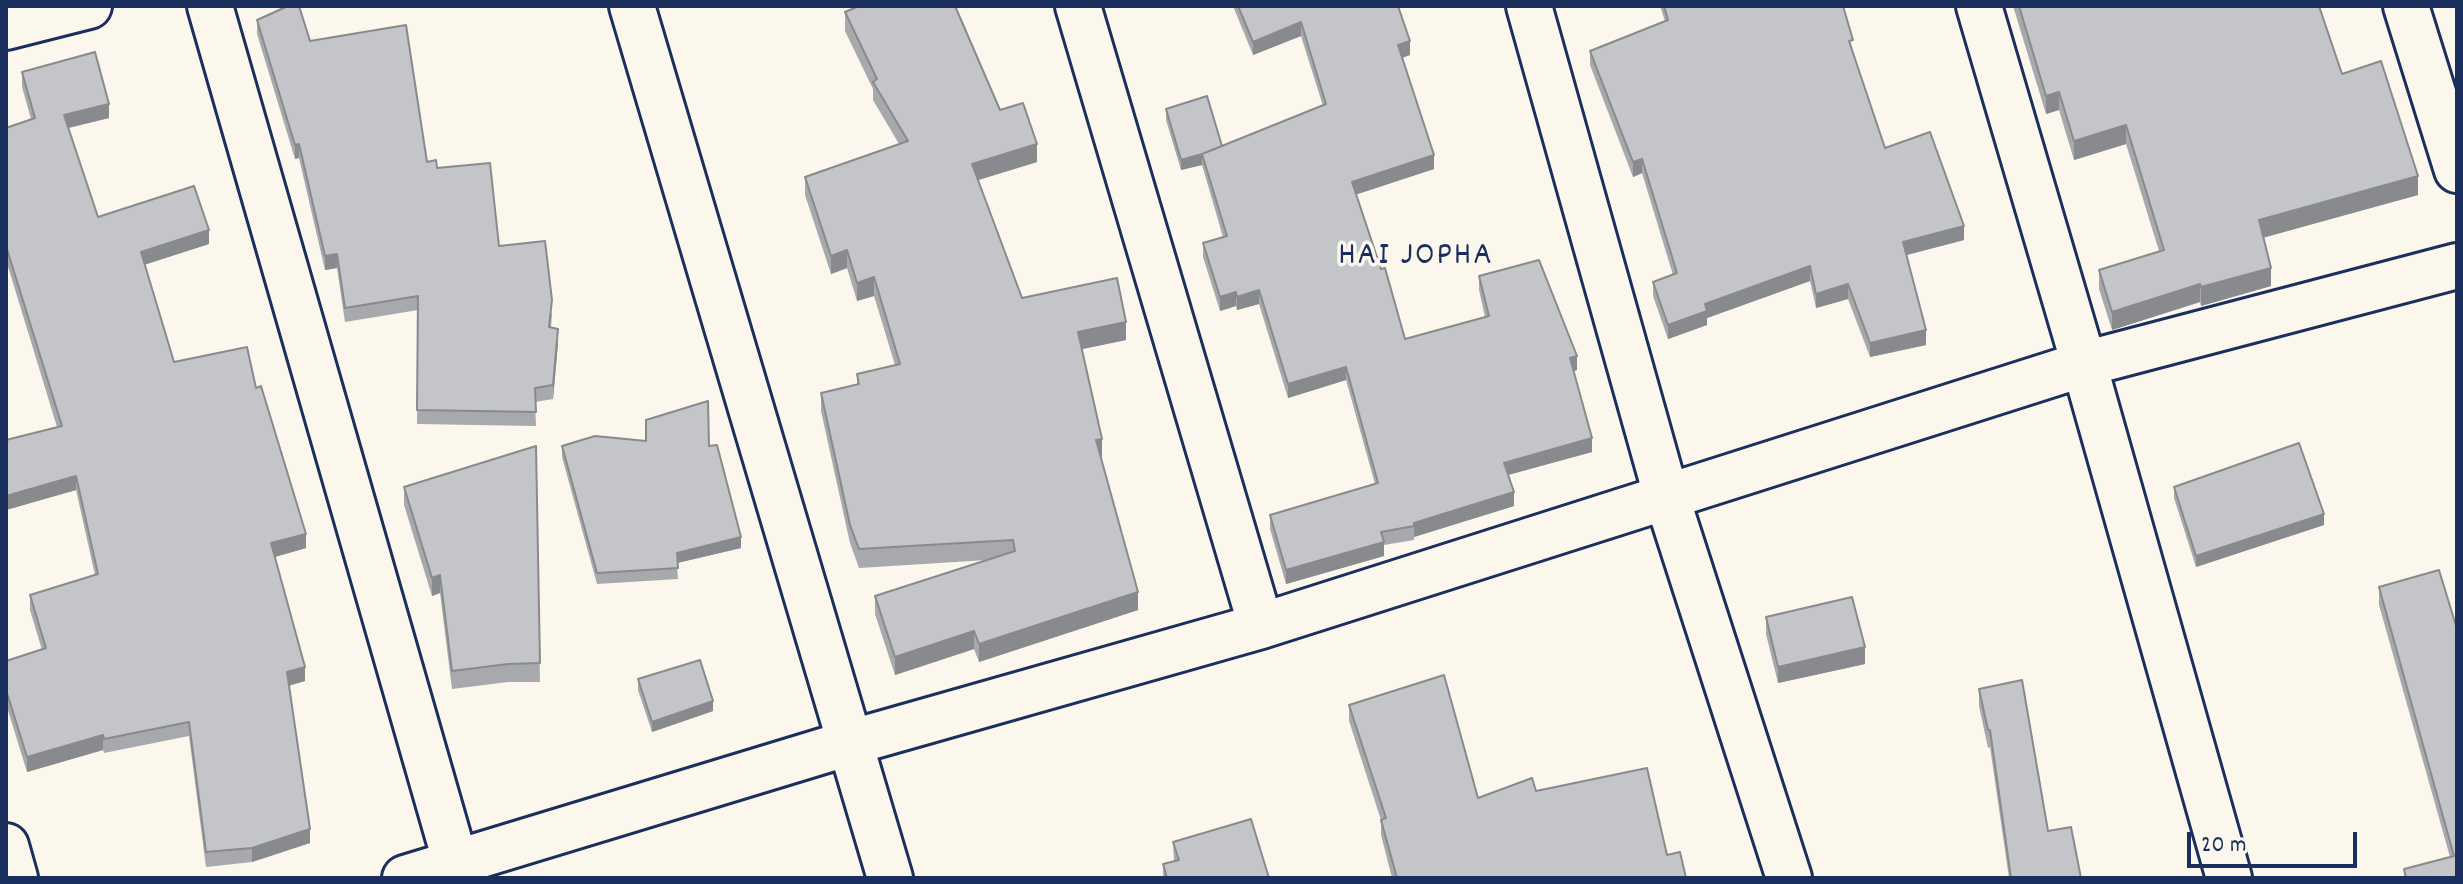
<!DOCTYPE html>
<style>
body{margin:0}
#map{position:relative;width:2463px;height:884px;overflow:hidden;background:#fbf7ec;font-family:Dekko,sans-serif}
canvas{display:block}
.frame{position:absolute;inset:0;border:8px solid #1b2f5e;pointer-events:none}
.scale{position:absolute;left:2187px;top:832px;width:170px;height:36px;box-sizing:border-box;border:4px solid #1b2f5e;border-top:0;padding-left:10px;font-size:24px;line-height:28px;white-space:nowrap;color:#1b2f5e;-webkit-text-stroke:6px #fbf7ec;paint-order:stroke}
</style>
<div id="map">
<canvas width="2463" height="884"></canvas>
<div class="frame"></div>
<div class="scale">20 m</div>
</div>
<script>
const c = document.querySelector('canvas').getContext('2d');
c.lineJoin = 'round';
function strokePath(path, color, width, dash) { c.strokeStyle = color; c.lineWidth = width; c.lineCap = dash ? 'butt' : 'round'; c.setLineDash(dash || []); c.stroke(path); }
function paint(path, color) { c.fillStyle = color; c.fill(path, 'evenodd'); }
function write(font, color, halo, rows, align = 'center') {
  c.font = font + ' Dekko,sans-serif'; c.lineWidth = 7; c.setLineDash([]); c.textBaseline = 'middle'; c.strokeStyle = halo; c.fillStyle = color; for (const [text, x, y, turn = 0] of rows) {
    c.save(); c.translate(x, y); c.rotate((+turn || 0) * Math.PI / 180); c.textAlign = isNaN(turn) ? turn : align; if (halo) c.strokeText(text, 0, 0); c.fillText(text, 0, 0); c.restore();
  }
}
const street = new Path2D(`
 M210 6 460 878
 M632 6 890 878
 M1078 6 1261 626
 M1529 6 1666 495 1789 878
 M1979 6 2084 364 2229 878
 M2406 6 2457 170
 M6 27 89 6
 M6 846 15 878
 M405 878 849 743 1261 626 2084 364 2457 266`);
strokePath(street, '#1b2f5e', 50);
strokePath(street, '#fbf7ec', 44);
paint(new Path2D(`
 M1233 6H1398L1410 55 1402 58 1434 169 1356 194 1405 339 1485 317 1479 290V276L1577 370 1574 371 1592 452 1508 475 1514 506 1414 537V540L1384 545V556L1286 584 1270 529V515L1375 484 1346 380 1288 398 1259 304 1237 310 1236 306 1220 311 1203 257V243L1223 237 1202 165 1181 170 1166 120V109L1222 146 1323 106 1301 36 1253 55Z
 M1660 6H1843L1853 53 1885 148 1964 240 1906 255 1926 345 1870 357 1848 299 1816 308 1810 281 1707 318V325L1668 339 1653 296V282L1673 275 1642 173 1633 177 1590 65V51L1665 21Z
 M2013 6H2319L2342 74 2418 195 2263 237 2271 286 2201 306 2200 302 2112 330 2099 289V270L2159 251 2126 144 2074 160 2059 110 2046 114Z
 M845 12 1000 110 1037 162 978 180 1022 298 1126 340 1082 349 1102 457H1100L1138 610 979 662 974 649 895 675 875 614V596L987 560 859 568 850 543 821 411V393L857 385V374L895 365 874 296 857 301 847 268 831 274 805 195V177L899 144 873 100V89L845 31Z
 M257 20 310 41 427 162 437 168 552 314 551 327 558 343 553 399 535 402 536 426 417 424 418 310 345 322 337 268 325 270 299 158 295 159 257 34Z
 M22 72 109 118 68 128 98 217 209 244 145 264 174 362 256 388 306 548 275 557 305 681 289 686 310 843 252 862 206 867 189 736 104 753 103 750 27 772 6 704V661L42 650 30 610V595L95 575 76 490 6 510V440L57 427 6 260V128L31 119 22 87Z
 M646 441 709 446 741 548 677 563 678 579 597 584 562 457V446Z
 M536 446 540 682H508L452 689 440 593 432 596 404 505V487Z
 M2174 487 2324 525 2196 567 2174 498Z
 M2439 570 2457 878H2404V869L2450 857 2379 605V587Z
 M1766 617 1865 664 1778 683 1766 634Z
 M638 679 713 711 652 732 638 690Z
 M1979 689 2048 831 2081 878H2009L1990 747 1988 748 1979 706Z
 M1349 705 1478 798 1536 791 1667 855 1686 878H1392L1381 835V820L1349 721Z
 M1173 842 1269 878H1163V864L1174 861Z`), '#a8a9ad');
paint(new Path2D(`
 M1301 22V36L1253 55V42Z
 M1410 41V55L1398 59V45Z
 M2059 92V110L2046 114V96Z
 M109 104V118L64 129V115Z
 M2126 125V144L2074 160V141Z
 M299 144V158L295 159V145Z
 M1037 144V162L972 182V164Z
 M1202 154V165L1181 170V160Z
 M1434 155V169L1352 196V182Z
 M1642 159V173L1633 177V162Z
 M2418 176V195L2259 239V220Z
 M1964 226V240L1903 256V242Z
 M209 230V244L141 266V252Z
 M847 250V268L831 274V256Z
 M337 254V268L325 270V256Z
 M1810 266V281L1707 318V325L1668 339V325L1705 304Z
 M2271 268V286L2201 306V287Z
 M874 277V296L857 301V283Z
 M1848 284V299L1816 308V294Z
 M2200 284V302L2112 330V312Z
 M1259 290V304L1237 310V297Z
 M1236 292V306L1220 311V297Z
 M1126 322V340L1078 350V332Z
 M558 329V343L553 399V385Z
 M1926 330V345L1870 357V343Z
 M1577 356V370L1570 372V358Z
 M1346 367V380L1288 398V384Z
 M1592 438V452L1504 476V463Z
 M1102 439V457L1096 458V440Z
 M76 476V490L6 510V496Z
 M1514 492V506L1414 537V523Z
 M2324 514V525L2196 567V556Z
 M306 534V548L271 558V543Z
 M741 537V548L677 563V553Z
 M1384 542V556L1286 584V570Z
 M440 575V593L432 596V578Z
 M1138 592V610L979 662V644Z
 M974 631V649L895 675V657Z
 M1865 647V664L1778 683V667Z
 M305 667V681L287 686V672Z
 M713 701V711L652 732V722Z
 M103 735V750L27 772V757Z
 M310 829V843L252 862V848Z`), '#888a8d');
const building = new Path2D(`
 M288 6H299L310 41 406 25 427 162 436 160 437 168 490 163 499 246 545 241 552 300 549 327 558 329 553 385 535 388 536 412 417 410 418 296 345 308 337 254 325 256 299 144 295 145 257 20Z
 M859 6H955L1000 110 1023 103 1037 144 972 164 1022 298 1117 278 1126 322 1078 332 1102 439 1096 440 1138 592 979 644 974 631 895 657 875 596 1015 551 1013 540 859 549 850 525 821 393 859 384 857 374 900 364 874 277 857 283 847 250 831 256 805 177 908 141 873 82 877 79 845 12Z
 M1238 6H1398L1410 41 1398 45 1434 155 1352 182 1381 269 1385 268 1405 339 1489 316 1479 276 1539 260 1577 356 1570 358 1592 438 1504 463 1514 492 1414 523V526L1381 532 1384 542 1286 570 1270 515 1378 483 1346 367 1288 384 1259 290 1237 297 1236 292 1220 297 1203 243 1227 236 1202 154 1326 104 1301 22 1253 42Z
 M1664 6H1843L1853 40 1849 41 1885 148 1930 132 1964 226 1903 242 1926 330 1870 343 1848 284 1816 294 1810 266 1705 304 1707 311 1668 325 1653 282 1677 273 1642 159 1633 162 1590 51 1668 20Z
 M2019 6H2319L2342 74 2381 61 2418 176 2259 220 2271 268 2201 287 2200 284 2112 312 2099 270 2164 250 2126 125 2074 141 2059 92 2046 96Z
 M95 52 109 104 64 115 98 217 194 186 209 230 141 252 174 362 247 347 256 388 261 386 306 534 271 543 305 667 287 672 310 829 252 848 206 852 189 722 104 739 103 735 27 757 6 690V661L46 648 30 595 98 574 76 476 6 496V440L62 426 6 246V128L35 118 22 72Z
 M1207 96 1222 146 1202 154 1181 160 1166 109Z
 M708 401 709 446 717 445 741 537 677 553 678 568 597 573 562 446 595 436 646 441V420Z
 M2299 443 2324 514 2196 556 2174 487Z
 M536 446 540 663 508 664 452 671 440 575 432 578 404 487Z
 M2439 570 2457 629V878H2406L2404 869 2454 856 2379 587Z
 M1852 597 1865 647 1778 667 1766 617Z
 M700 660 713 701 652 722 638 679Z
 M1444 675 1478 798 1532 778 1536 791 1647 768 1667 855 1680 852 1686 878H1397L1381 820 1386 818 1349 705Z
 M2022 680 2048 831 2071 827 2081 878H2011L1990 730H1988L1979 689Z
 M1251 819 1269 878H1167L1163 864 1179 860 1173 842Z`);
paint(building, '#c3c5c9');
strokePath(building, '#888a8d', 2);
c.letterSpacing = '2px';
write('34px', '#1b2f5e', '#fbf7ec', [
 ["HAI JOPHA",1416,258]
]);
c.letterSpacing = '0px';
</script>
